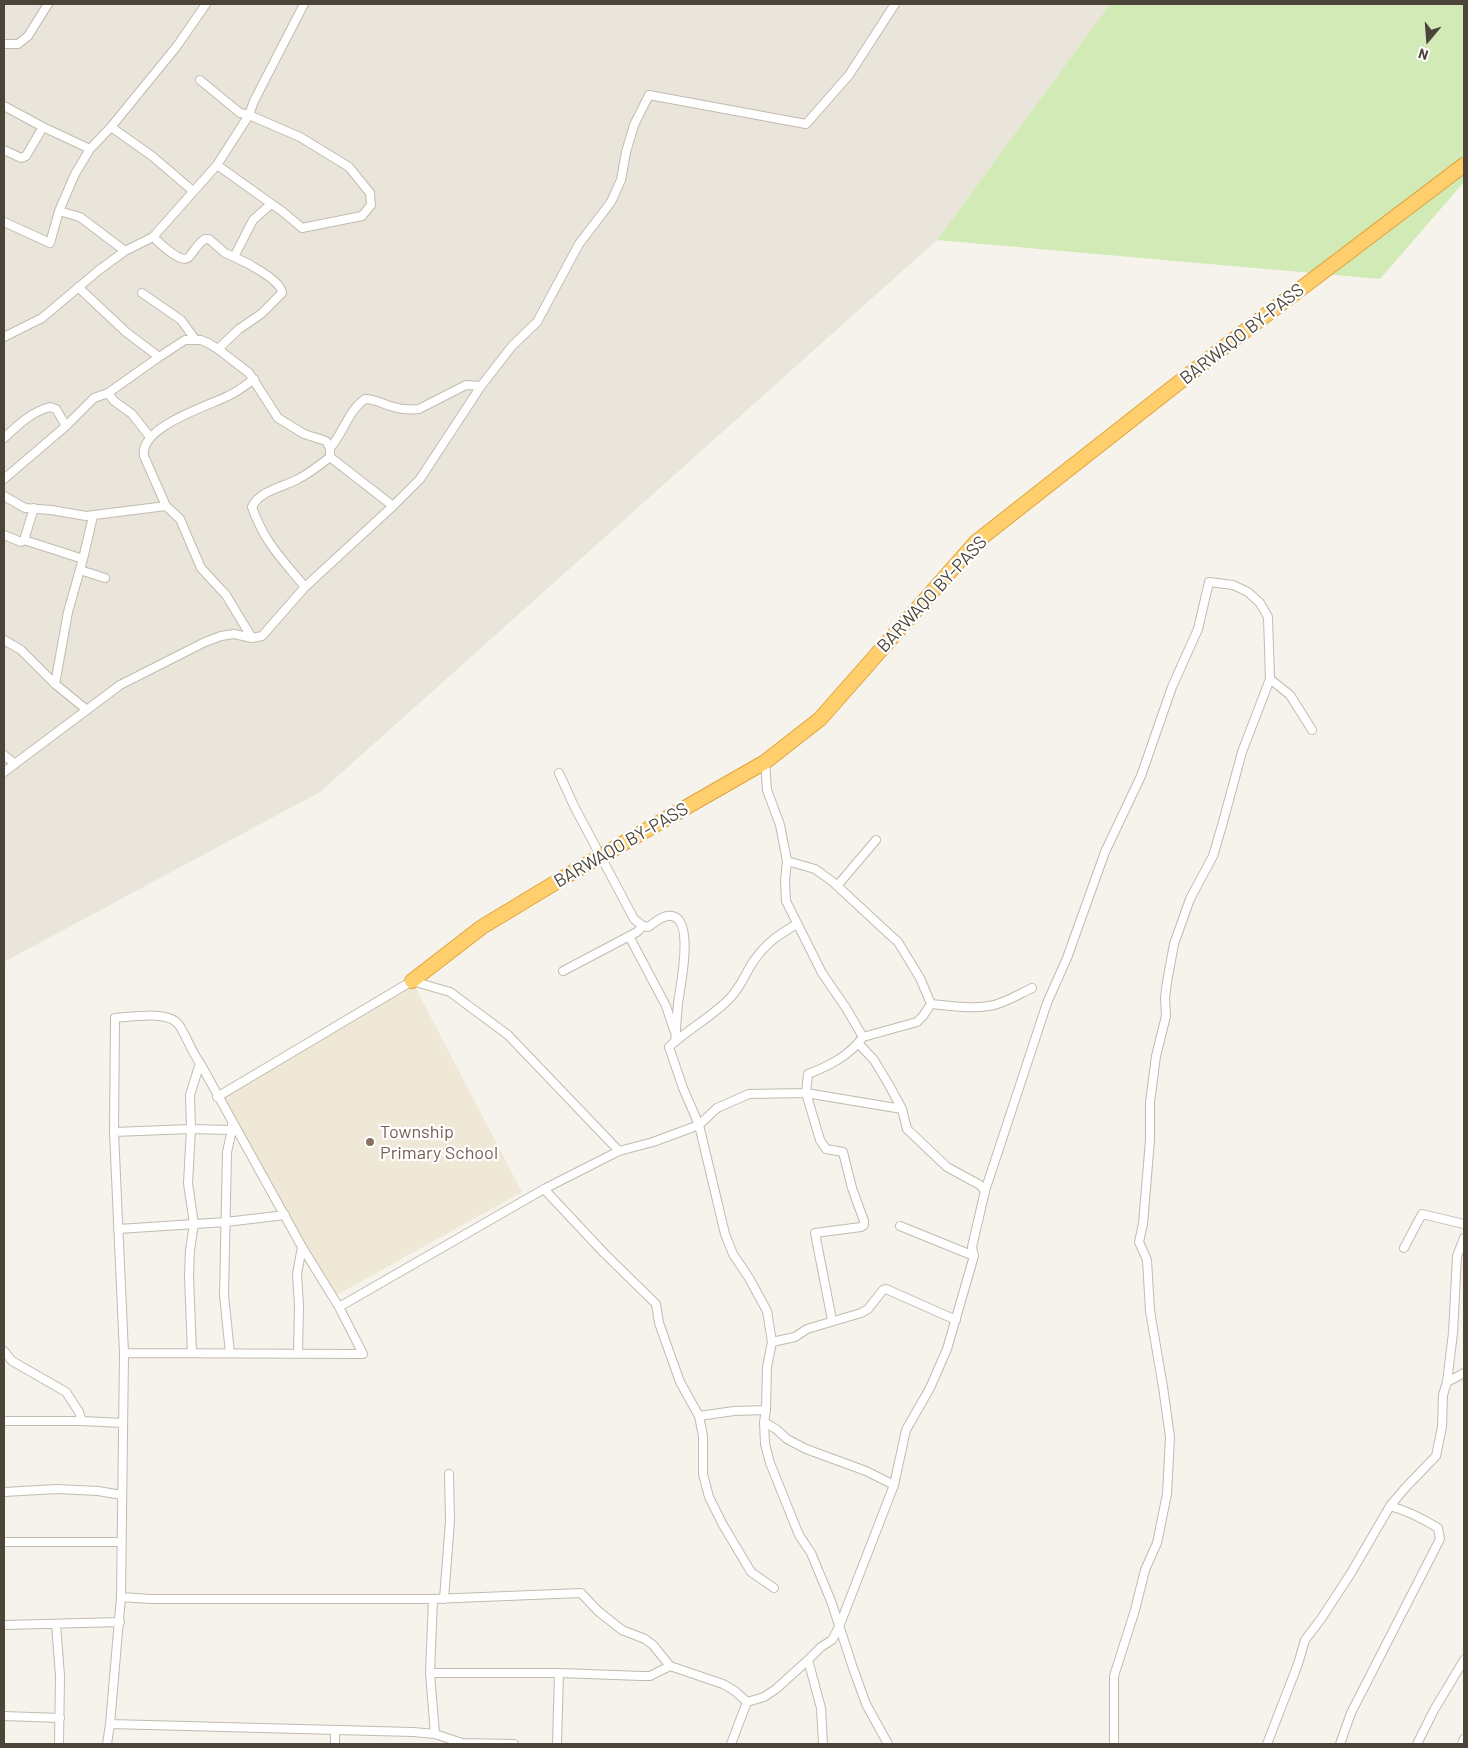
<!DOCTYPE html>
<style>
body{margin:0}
#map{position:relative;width:1468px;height:1748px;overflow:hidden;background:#f6f3ec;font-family:Barlow,sans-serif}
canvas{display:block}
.frame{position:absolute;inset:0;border:5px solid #4b4439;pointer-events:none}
.north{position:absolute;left:1403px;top:15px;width:50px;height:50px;-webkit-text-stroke:4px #fff;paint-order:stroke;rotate:198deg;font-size:14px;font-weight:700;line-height:20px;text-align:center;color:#4b4439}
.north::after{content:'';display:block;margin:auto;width:18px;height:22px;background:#4b4439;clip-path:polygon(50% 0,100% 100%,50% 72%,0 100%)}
</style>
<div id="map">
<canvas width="1468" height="1748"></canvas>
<div class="frame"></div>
<div class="north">N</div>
</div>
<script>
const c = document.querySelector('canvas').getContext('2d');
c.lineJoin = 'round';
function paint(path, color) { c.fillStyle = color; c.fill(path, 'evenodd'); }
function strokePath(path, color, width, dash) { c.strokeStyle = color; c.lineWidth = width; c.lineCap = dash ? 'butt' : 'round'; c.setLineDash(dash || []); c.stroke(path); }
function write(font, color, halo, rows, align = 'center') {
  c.font = font + ' Barlow,sans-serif'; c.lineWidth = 4.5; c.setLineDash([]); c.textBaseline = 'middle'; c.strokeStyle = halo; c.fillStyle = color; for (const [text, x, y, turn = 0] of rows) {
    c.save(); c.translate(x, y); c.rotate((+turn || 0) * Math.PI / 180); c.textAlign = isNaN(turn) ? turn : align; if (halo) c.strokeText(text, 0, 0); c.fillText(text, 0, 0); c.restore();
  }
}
paint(new Path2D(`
 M4 4H1110L937 240 320 792 4 962Z`), '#eae5da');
paint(new Path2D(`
 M412 981 522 1192 333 1297 217 1093Z`), '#efe8d6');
paint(new Path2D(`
 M1110 4H1464V182L1380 279 937 240Z`), '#d2eab5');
const street = new Path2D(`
 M4 44H18L28 36 48 4
 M200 80 240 113 249 115 300 137 349 167 370 193 371 205 362 216 302 228 283 212 217 165
 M4 106 43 127
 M111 127 152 156 193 191
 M4 150 21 158 26 156 43 127 90 149
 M59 211 80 217 125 251
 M4 222 50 243 59 211 75 174 90 149 111 127 177 46 206 4
 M153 237C160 243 181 265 189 257 195 250 198 243 205 239H209L225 253 234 257 253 220 271 204
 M78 287 126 332 159 357 185 340H201L208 343 218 349 249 373 278 418 304 434 326 441 330 448V457L393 506
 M142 293 181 320 195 339
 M4 337 42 318 99 270 125 251 153 237 217 165 249 115 254 101 304 4
 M218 349 239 329 261 314 282 293C281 280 246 262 234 257
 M108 393 114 401 132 414 150 437
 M4 438C18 425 31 412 50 407L56 409 66 426
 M330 448C344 432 348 411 365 399 374 399 381 403 390 406 399 409 410 410 419 409L466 385 481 386
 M4 479 66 426 94 398 108 393 159 357
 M4 496 25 508 51 510 86 516 166 506 180 519 201 568 226 595 252 638
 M166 506 144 456C139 427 208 406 228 396 237 392 246 385 254 379
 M4 535 21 542 24 540 34 508
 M24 540 83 559
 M80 570 105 578
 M305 587C282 559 264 542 252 507 260 490 284 487 298 479 310 473 320 465 330 457
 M4 640 21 650 55 684 87 710
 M55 684 68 612 83 559 93 516
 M4 755 15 764
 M765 762 767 790 780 825 787 861 785 881 786 901 822 973 846 1008 863 1037
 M4 772 120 685 205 642 221 636 234 634 252 638 262 636 305 587 393 506 420 479 481 386 512 346 537 322 579 244 611 202 621 180 626 152 634 125 649 95 806 124 849 75 895 4
 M559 773 574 806 634 919 643 926 648 927C655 923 663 914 672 916 695 920 680 988 678 1003 677 1016 676 1029 675 1042
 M787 861 815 869 833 882 888 933 898 942 920 978 931 1004
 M837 886 876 840
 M797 924C778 935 766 943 753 962 745 974 741 987 730 998 712 1017 688 1029 669 1047L683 1088 699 1125 725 1234 733 1254 749 1278 767 1311 772 1342 767 1367 766 1410 764 1422 765 1444 770 1463 799 1535 811 1553 831 1601 853 1668 866 1704 888 1744
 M629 936 666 1006 674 1030
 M563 971 637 932 643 926
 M858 1043 874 1060 889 1085 902 1109 907 1129 947 1167 980 1185 985 1191
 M217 1097 412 981 450 992 508 1035 619 1151
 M114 1132 191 1129 232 1130
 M544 1189 604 1253 656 1304 659 1323 680 1382 699 1416 703 1436V1474L709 1497 723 1525 751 1572 774 1588
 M900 1226 974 1256
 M118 1229 226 1222 285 1215
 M1404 1248 1422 1214 1464 1224
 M339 1307 544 1189 619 1151 653 1142 699 1125 717 1108 749 1094 806 1093 902 1109
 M832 1320 815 1233 861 1227 864 1225V1221L852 1188 843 1152 826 1149 820 1140 806 1093 808 1074C829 1066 849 1056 863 1037L917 1022 923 1016 931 1004C950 1006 970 1009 989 1006 1004 1004 1019 994 1032 988
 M772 1342 795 1337 807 1329 861 1313 868 1309 883 1290 886 1289 956 1320
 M4 1351 12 1361 66 1392 79 1412 82 1421
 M192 1353 189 1276 190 1250 194 1224 188 1183 191 1129 190 1095 200 1063
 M230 1353 224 1295 227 1152 232 1130V1123
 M298 1354 299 1305 297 1274 302 1247
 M1447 1382 1453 1333 1457 1256 1464 1238
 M699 1416 734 1411 766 1410
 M4 1421H82L123 1423
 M764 1422 776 1429 787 1439 806 1449 866 1471 894 1485
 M4 1492 57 1489 98 1491 122 1495
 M4 1542H121
 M121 1597 151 1599H433L581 1593 598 1611 622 1630 645 1639 653 1645 670 1666 723 1684 735 1691 747 1702
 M433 1599 430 1673 435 1734
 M444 1599 450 1521 449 1474
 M56 1624 60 1676 59 1744
 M4 1625 120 1622
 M808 1660 821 1708 823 1744
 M430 1673H559L642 1676H650L670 1666
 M4 1716 60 1718
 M110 1724 413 1732 435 1734 462 1743 514 1744
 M107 1744 110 1724 121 1597 124 1353 114 1132 115 1018C132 1017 169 1010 179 1025 187 1037 191 1051 200 1063L302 1247 339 1307 363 1354 124 1353
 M335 1744V1731
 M557 1744 559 1673
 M731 1744 747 1702 764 1697 776 1689 808 1660 821 1647 832 1640 839 1627 894 1485 906 1430 930 1388 947 1349 974 1256 972 1247 985 1191 1047 1003 1067 958 1105 852 1141 776 1172 687 1198 629 1209 582 1233 585 1248 592 1260 603 1268 617 1270 679 1290 695 1312 730
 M1114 1744V1676L1135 1610 1145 1570 1157 1543 1167 1494 1170 1437 1163 1387 1150 1311 1147 1260 1139 1242 1143 1224 1150 1140V1102L1156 1056 1166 1016 1165 998 1167 982 1174 944 1190 899 1213 856 1223 822 1242 752 1270 679
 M1267 1744 1298 1664 1305 1640 1321 1619 1351 1573 1390 1506 1406 1487 1436 1456 1442 1427 1443 1395 1447 1382 1464 1373
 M1340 1744 1351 1713 1440 1539 1438 1528C1422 1518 1408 1511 1390 1506
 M1417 1744 1434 1710 1464 1660
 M1462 1744 1464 1739`);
const highway = new Path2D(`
 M412 981 482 927 568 875 765 762 820 719 976 542 1233 340 1464 165`);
strokePath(street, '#c2bbae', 10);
strokePath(highway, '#e0a43c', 16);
strokePath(street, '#fff', 8);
strokePath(highway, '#ffcf6e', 14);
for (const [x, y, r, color] of [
 [370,1142,5,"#8d6e63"]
]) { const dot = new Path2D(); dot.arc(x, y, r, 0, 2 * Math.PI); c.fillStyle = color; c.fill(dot); strokePath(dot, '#fff', 2); }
write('18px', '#4b4439', '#fff', [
 ["BARWAQO BY-PASS",1242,334,-38],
 ["BARWAQO BY-PASS",932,594,-47],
 ["BARWAQO BY-PASS",621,845,-30]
]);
write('18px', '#785e54', '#fff', [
 ["Township",380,1132],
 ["Primary School",380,1153]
], 'left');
</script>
